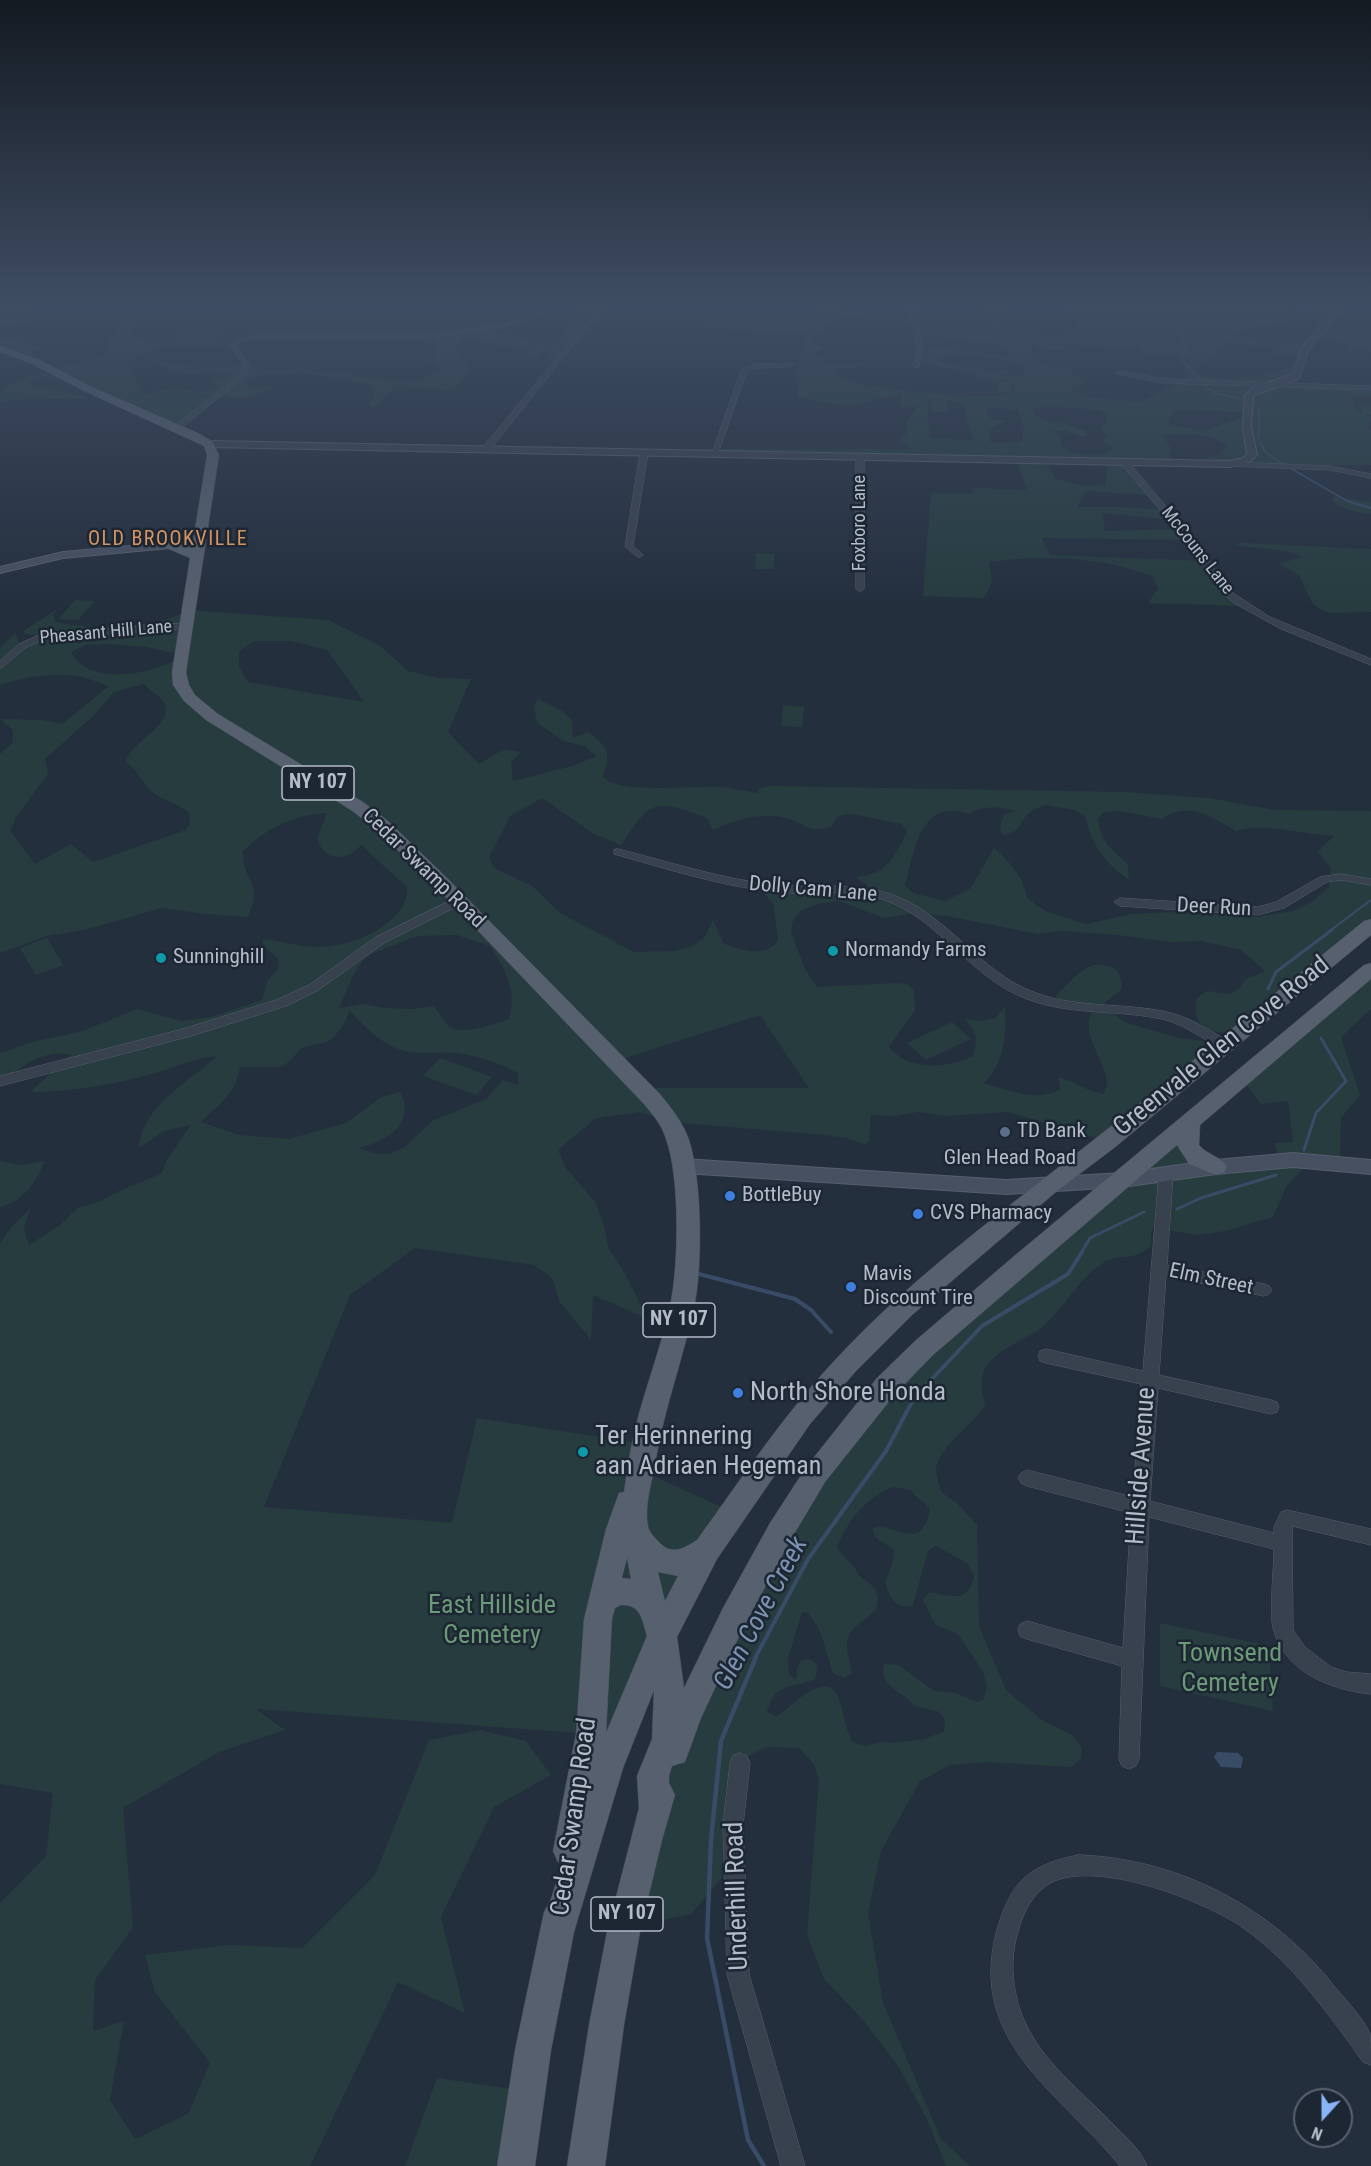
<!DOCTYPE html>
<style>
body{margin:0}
#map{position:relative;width:1371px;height:2166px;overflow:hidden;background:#242f3e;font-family:"Roboto Condensed",sans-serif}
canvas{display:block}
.north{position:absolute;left:1293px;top:2088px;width:60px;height:60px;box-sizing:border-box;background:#1d2633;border:2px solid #59626f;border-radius:50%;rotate:201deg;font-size:16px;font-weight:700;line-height:24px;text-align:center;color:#b4bcc9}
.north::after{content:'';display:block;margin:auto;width:21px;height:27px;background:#8ab4f8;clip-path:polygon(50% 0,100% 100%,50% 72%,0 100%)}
</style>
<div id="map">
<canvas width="1371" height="2166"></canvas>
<div class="north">N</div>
</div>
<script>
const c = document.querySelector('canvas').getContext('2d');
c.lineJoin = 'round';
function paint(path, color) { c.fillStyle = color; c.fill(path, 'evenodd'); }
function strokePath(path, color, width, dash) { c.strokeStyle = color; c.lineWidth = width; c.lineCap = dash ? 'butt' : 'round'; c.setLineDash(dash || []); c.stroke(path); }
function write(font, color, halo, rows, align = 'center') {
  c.font = font + ' "Roboto Condensed",sans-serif'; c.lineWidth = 5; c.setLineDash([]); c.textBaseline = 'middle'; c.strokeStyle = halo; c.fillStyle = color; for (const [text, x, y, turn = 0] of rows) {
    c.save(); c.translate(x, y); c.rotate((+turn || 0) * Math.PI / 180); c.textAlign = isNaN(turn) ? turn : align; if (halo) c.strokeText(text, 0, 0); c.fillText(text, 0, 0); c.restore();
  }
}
paint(new Path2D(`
 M9 305H30L25 315 28 325 0 326V308Z
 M584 305H607L556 363 547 360 546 358 549 353 545 349 539 359 525 358 529 348H538L504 346 476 339 462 338 455 349 459 357 473 369 452 390 397 386 373 408 369 403 375 394 372 385C339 378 279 365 248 380L246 383 248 388 271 387 254 396 245 398 196 395 214 399 177 427 50 370 104 355 108 340 132 316 136 325 132 336C143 344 169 346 180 337L177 335 208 334 227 331 212 338 225 345H163L126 363 137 380 143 394H159L154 392 177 388 203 392 219 386 210 381 233 375 180 374 152 361 212 368 252 364 263 371H273L305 367C315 375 335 375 347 370L354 376 415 382 424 380 425 377 441 370 435 364 428 362C437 356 438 351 436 341L439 335 481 330 507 334 531 342 551 343 562 337 574 316Z
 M820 305H842L838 309 876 314 910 313C880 332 829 296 813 343L824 348 811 355 829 356 818 364 830 365 872 362 854 368 810 369 837 370V375C850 389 995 402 1013 393L998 392 996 382H1010L1014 393 1015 386 1008 379 990 382 967 372 922 363 925 354 930 351 927 348 934 347 1002 355 1013 353 996 344 920 334C943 327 968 337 992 325V319L977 305H1004L1000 324 1002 326 1026 334 1054 336 1098 333 1090 323 1095 332 1081 333 1074 323 1077 322 1063 305H1340L1335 314 1289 306 1280 325 1241 329 1231 333 1234 338 1308 345 1302 360 1272 352 1274 347 1224 342 1225 347 1218 349V357L1201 363 1196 370C1226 389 1270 372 1301 364L1296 376 1300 385 1371 388V396H1352L1357 411 1363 415 1359 404 1371 405V415H1364L1371 418 1368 427 1371 432V465H1259L1246 459 1230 464 1181 463C1195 460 1221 460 1227 445 1211 432 1181 435 1161 435L1171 447 1169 463 1125 461 1152 495 1086 491 1077 507H1118L1166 510 1174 520 1103 513 1105 531 1181 529 1190 540 1042 538 1050 555 1204 561 1244 606 1148 603 1158 589 1153 577C1109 557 1039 554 991 562L989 566C994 580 991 586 984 598L923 596 931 493 973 494 972 488 1027 490 1016 460 646 452 688 449H912L900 443 901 437 908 432 906 422C915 414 918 408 917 396L916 407 901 406V395C882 396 866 404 850 405 832 405 815 401 798 396L796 374 807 332 700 327 714 311 753 313 774 321 789 320 807 315ZM1037 343 1038 349 1066 350 1065 345 1043 344 1054 343 1139 349 1144 357H1158L1157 355 1188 360 1184 370 1187 376 1185 380 1139 402 1087 397 1071 391 1073 388 1085 383 1067 367 1047 366 1033 356 1031 344ZM956 354 1017 362 1023 365 1026 374 1016 377H1005L1011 370H986L942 363 938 357ZM928 399 943 400H931L932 412H947V400L963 404 973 441 929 437ZM1045 407 1096 409 1106 413 1108 421 1101 429 1108 437 1101 439 1114 450 1098 455 1069 452 1061 444 1060 436 1052 431H1065L1083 437 1088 435C1073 417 1037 428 1032 409ZM985 408 1018 409 1024 429 1022 442 991 443 988 435 992 428 1006 421 991 419ZM1185 409 1246 413 1247 416 1203 431 1168 425 1173 411ZM1043 461H1108L1105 485 1084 486 1056 479Z
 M1322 328 1332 332 1371 333V353L1363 350 1349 352 1347 349 1349 346 1345 343 1315 337Z
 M20 338 31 345 47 347 36 350 30 356 0 348V340Z
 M46 373 61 380 50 381 44 376 29 380 30 384 91 398 8 400 0 403V394C12 380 29 377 46 373Z
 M1335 496 1371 502V514C1357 512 1341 510 1331 499Z
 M1243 543 1371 549V612L1330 613 1322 610 1313 604 1299 575 1278 564 1302 557 1291 552 1235 545Z
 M756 553 774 554V569H755Z
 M75 600 95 601 78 620 58 619Z
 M56 610 53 615 55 621C82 631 165 628 187 610L328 620 379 645 408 671 438 678 471 679 448 732 479 764 504 749 521 752 511 763 513 781 572 766 597 756 584 746 564 741 537 723 534 706 538 699 562 711 572 720 573 738 588 732C607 746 612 753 603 776 614 795 697 785 720 787 733 788 745 791 757 793L761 788 772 786 1123 792 1209 798 1275 810 1371 811V922L1234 1032C1209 1035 1190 1025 1197 998L1207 991 1229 994 1239 989 1246 979 1265 971 1241 950 1201 941 1171 942 1118 935 1061 931 1038 934 947 916 914 913 884 918 839 901 821 903 802 910 793 920 791 932 805 969 817 987 895 983 907 984 914 990 915 1010 889 1047C908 1071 947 1069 973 1056 978 1038 977 1034 965 1019L978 1021 996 1018 1005 1006C1007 1033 1004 1064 984 1083 1008 1090 1037 1103 1060 1089L1058 1077C1075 1082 1086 1091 1104 1094 1105 1090 1108 1084 1107 1080 1104 1059 1076 1027 1095 1009L1061 1001 1055 996C1072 982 1085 958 1109 966 1121 970 1121 978 1122 989L1101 1006 1127 1023 1179 1038 1213 1042 1211 1050 1103 1140 1008 1112 947 1116 918 1112 895 1116 871 1115 869 1141 865 1145 848 1138 815 1134 670 1122 640 1112 596 1118 558 1150 565 1167 595 1202 604 1225 608 1247 623 1270 648 1319 593 1295 591 1340 559 1301 553 1279 534 1265 415 1248 350 1295 264 1507 452 1523 477 1418 645 1444 640 1470 733 1512 605 1769 591 1734 256 1709 285 1730 219 1752 123 1808 133 1927 95 1980 93 2031 124 2021 110 2100 135 2139 188 2114 210 2063 155 1992 145 1955 229 1945 302 1948 375 1875 429 1740 480 1730 526 1741 551 1775 494 1807 441 1917 465 2013 398 1982 310 2166H0V1903L46 1856 53 1793 0 1784V1244L12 1226 30 1209 24 1229 29 1245 60 1225 78 1208 98 1202 121 1190 161 1174 168 1158 191 1125 164 1131 139 1148C141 1107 190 1080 218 1056 197 1057 179 1066 159 1072 118 1084 73 1092 30 1092L71 1055C44 1048 22 1068 0 1081V1053L32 1042 83 1031 137 1009 182 1021 211 1017 262 1000 268 980 278 969 279 960 264 946 262 939C276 940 289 944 304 946 335 950 368 940 392 919 401 911 408 900 407 887L361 845C346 862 325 862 317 839L327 813C297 814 263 829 243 852 242 883 265 880 248 917L206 914 162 908 84 930 47 936 0 953V754L13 742V730L0 719 42 720 62 724 108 687C77 669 33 674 0 685V648L15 633 20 645 39 635 24 634 23 631ZM254 641H291L327 650 364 702 248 682 239 667V651ZM109 644 147 647 177 654 180 657C153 675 89 687 71 652L85 645ZM144 684C150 692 160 695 164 703 176 724 130 742 126 762 137 770 141 781 151 791 162 801 177 802 189 813L190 822 186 830 93 862 71 844 35 864 10 831 16 817 48 774 45 759 92 717 114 692ZM542 798 594 834 621 845C652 798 655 799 707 818L713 830C736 820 756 813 782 817 804 821 805 834 831 827L838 816 852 814 902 824 907 832C894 857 887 875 856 877L867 885 875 897 839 892 763 893 773 903 778 940C768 959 738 950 723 943L713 920 704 938 692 946 676 951 634 952 560 913 532 886 494 868 489 857 510 816ZM1045 805 1075 810 1086 817C1090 844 1107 865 1129 880L1128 864C1112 850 1100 841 1098 819L1104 812 1120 811 1162 819C1189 800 1211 817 1236 831 1269 822 1301 835 1334 836L1318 851 1331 869 1329 887 1313 901 1293 911 1256 917 1177 912 1132 914 1086 924 1045 911 1028 899C1022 876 1012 864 994 848L971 888 945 901 913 893 905 885C915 851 919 798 969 814 985 805 999 807 1016 811L1005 814 1001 821 1000 830 1004 836 1017 830C1024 816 1030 810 1045 805ZM457 935 490 946C505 970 517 989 509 1019 494 1024 456 1039 445 1022 441 1017 438 1012 434 1006L414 1009 385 1008 363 1004 339 1008 353 976 363 960 371 954 417 936ZM350 1011C365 1027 380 1043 401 1050 419 1056 438 1051 456 1053 478 1056 499 1063 518 1073V1085L503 1080 486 1099 432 1121 405 1147 389 1154H376L359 1148C386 1142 417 1123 400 1092L381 1097 346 1123 289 1139 239 1135 201 1122C220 1103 235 1096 240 1067H280L289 1062 301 1048 326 1042 333 1038 342 1027ZM760 1015 809 1088H641L616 1061Z
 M783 705 804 707 802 727 781 726Z
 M47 938 63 965 36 975 20 948Z
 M1371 969V1009L1341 1037 1360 1095 1341 1118 1340 1163 1311 1160 1286 1187 1273 1217 1225 1231 1199 1235 1164 1230 1156 1221 1151 1233V1246C1134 1261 1125 1254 1109 1260 1086 1269 1063 1309 1044 1326 1028 1339 1004 1346 990 1361 978 1374 982 1390 985 1405 974 1425 939 1445 936 1469 936 1476 940 1486 941 1492L958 1504 977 1525 979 1626 1006 1690 1043 1721 1072 1735 1082 1748 1081 1759 1071 1767 986 1762 950 1765 920 1781 881 1851 868 1913 883 2003 941 2139 970 2166H946L927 2119 898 2066 863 2020 824 1979 807 1935 819 1779 813 1763 799 1748 767 1747 742 1759 726 1791 721 1879 691 1914 654 1922 622 1918 680 1734 733 1618 886 1386 1189 1121 1205 1163 1281 1161 1274 1143 1293 1142 1288 1101 1261 1104 1241 1078ZM893 1487 911 1490C916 1499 925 1501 930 1510 921 1555 893 1521 873 1528 873 1541 885 1542 894 1550L893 1560 885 1584C891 1598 896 1611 913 1605L928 1551 936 1546 967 1563 974 1575C969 1604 951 1596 929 1592L923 1600 936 1625 958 1634 983 1672 987 1687 984 1699 977 1702 956 1693 934 1691 899 1665 884 1664C878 1687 904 1692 915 1706L940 1712 945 1721 944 1731 925 1739 895 1743 881 1742 866 1746 853 1742C844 1727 845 1718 840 1702 830 1663 789 1709 776 1717L767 1711C777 1680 791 1690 815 1679L818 1665 810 1659 801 1660 797 1669 796 1680 789 1674 788 1658 802 1612 808 1613C826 1635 824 1651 834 1674L845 1678 852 1673C851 1664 847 1654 847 1646 847 1618 884 1620 877 1595 874 1584 866 1582 859 1575 857 1573 856 1569 854 1567 848 1559 841 1556 837 1546 849 1520 866 1497 893 1487Z
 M952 1022 971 1039 926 1060 907 1043Z
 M440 1058 492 1077 476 1095 423 1076Z
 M0 1161 21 1165 44 1161C38 1182 22 1202 0 1207Z
 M1160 1623 1269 1646 1273 1711 1160 1686Z
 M437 2078 512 2089 496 2166H405Z`), '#263c3f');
paint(new Path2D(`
 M1217 1752 1238 1753 1243 1758 1241 1768 1221 1767 1214 1757Z`), '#394c67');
strokePath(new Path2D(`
 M1193 305 1184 311C1181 326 1182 339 1186 353L1182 355V361L1202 381
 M1204 385 1215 393 1242 399
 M1253 401 1257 405
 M1259 410V437
 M1260 442 1265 452 1283 464`), '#394c67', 1.5);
strokePath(new Path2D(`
 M1292 469 1347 501 1371 508
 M1331 930 1371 900`), '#394c67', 2);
strokePath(new Path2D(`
 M1268 989 1276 972 1333 929
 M1304 1150 1316 1113 1346 1081 1321 1038
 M1177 1209 1201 1198 1276 1175
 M1081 1253 1090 1238 1144 1212`), '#394c67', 3);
strokePath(new Path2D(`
 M699 1274 795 1299 811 1310 831 1332
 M755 1658 808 1559 886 1451 914 1398 982 1326 1068 1274 1082 1252`), '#394c67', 4);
strokePath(new Path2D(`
 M756 1657 721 1741 711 1840 707 1938 748 2140 764 2166`), '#394c67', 4.5);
const minor = new Path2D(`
 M908 305H914L923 346 919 366 916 368 913 366 917 346Z
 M543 312 545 315 502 328 427 338H264L241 341 236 345 249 364 246 376 180 429 173 427 241 374 243 364 229 345 237 338 264 334H427L501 324Z
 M597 315 602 316 588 327 489 451H483V447L584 325Z
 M755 364 791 363 794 365 791 367 756 368 747 371 718 454 711 456 741 370Z
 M1119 371 1165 379 1371 386V390L1165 383 1117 374Z
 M644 450 648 452 633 546 643 555 639 558 625 547 640 452Z
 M860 455 864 457V589L860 592 856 589V457Z
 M1121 460H1127L1187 531 1233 593 1270 617 1371 659V665L1281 629 1234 603 1221 591 1189 545 1120 462Z
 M1230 462 1330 466 1371 474V478L1330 470 1227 466V462Z
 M185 623 188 624V628L45 639 25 648 0 669V661L19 644 43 633Z
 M618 849C671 862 723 880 778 885 815 889 854 881 890 894 948 913 979 973 1036 993 1079 1009 1127 1002 1171 1013 1191 1018 1210 1031 1228 1041L1230 1044 1228 1047H1218C1202 1038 1184 1025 1166 1020 1120 1009 1071 1016 1027 999 970 978 939 918 882 899 849 887 812 896 778 892 722 887 668 869 614 854V850Z
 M1341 874 1371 879V885L1341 880 1327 882 1284 908 1258 915 1120 906 1114 902 1120 898 1258 907 1276 902 1320 877Z
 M458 897 462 898 464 901 462 904 384 943 317 991 286 1006 191 1036 0 1086V1076L183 1029 276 1000 309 985 376 937Z
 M1166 1169 1171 1170 1173 1174 1167 1265 1264 1284 1269 1286 1272 1290 1269 1294 1264 1296 1166 1276 1159 1375 1271 1400 1277 1402 1279 1407 1277 1412 1271 1414 1158 1388 1150 1501 1274 1533V1527L1281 1512 1287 1510 1371 1529V1545L1292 1526 1293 1630 1305 1647 1331 1667 1346 1672 1371 1674V1694C1331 1690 1284 1672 1273 1628 1269 1612 1274 1568 1274 1549L1149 1517 1139 1759 1136 1766 1129 1769 1122 1766 1119 1759 1122 1666 1027 1639 1020 1636 1018 1630 1020 1624 1027 1621 1123 1648 1131 1513 1027 1486 1021 1483 1018 1478 1021 1473 1027 1470 1133 1497 1141 1384 1046 1363 1040 1361 1038 1356 1040 1351 1046 1349 1143 1371 1159 1174 1161 1170Z
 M740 1753 747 1756 750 1763 743 1825 749 1974 805 2166H781L727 1974 723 1825 730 1763 733 1756Z
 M1078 1855C1178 1858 1273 1908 1334 1986 1345 1999 1364 2019 1370 2034 1371 2042 1371 2056 1371 2065L1363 2062C1328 2013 1292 1962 1242 1927 1202 1900 1105 1863 1057 1880 1036 1888 1025 1908 1019 1928 1012 1949 1011 1973 1016 1995 1027 2052 1079 2088 1116 2127 1128 2139 1141 2151 1147 2166H1120C1057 2089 961 2038 1000 1920 1014 1877 1035 1864 1078 1855Z`);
const tertiary = new Path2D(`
 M1336 305H1344L1342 311 1309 349 1299 378 1253 396 1251 427 1257 455 1249 462 1230 467 209 447 204 444 209 441 1230 461 1243 458 1247 454 1243 427 1245 395 1253 388 1293 374 1301 349 1334 310Z`);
const secondary = new Path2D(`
 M198 540 204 543 202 545 63 558 0 573V567L63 552Z
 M1293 1153 1371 1160V1174L1293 1167 1216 1174 1122 1187 1006 1194 684 1173 677 1171 674 1166 677 1161 684 1159 1006 1180 1122 1173 1216 1160Z`);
const primary = new Path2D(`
 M0 346 38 359 92 387 200 434 213 442 219 455 186 672 189 685 195 695 218 714 363 802 388 821 447 878 660 1094C671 1108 683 1122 689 1140 702 1179 703 1267 694 1308 683 1358 665 1407 656 1458 653 1479 644 1505 648 1526 649 1532 654 1537 658 1541 671 1556 683 1549 697 1540 742 1478 784 1414 837 1358 915 1274 1010 1206 1100 1135 1189 1065 1276 992 1364 921L1371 919V935L1114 1148 1057 1191 912 1315 856 1371 810 1424 717 1559 677 1637 684 1688 723 1608 770 1523 807 1466 877 1378 915 1341 1013 1257 1364 965 1371 963V979L1200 1125 1199 1145C1207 1155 1221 1156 1227 1167L1224 1173 1216 1175 1189 1164 1177 1145 933 1355 895 1394 825 1482 790 1541 743 1628 701 1718 685 1762 672 1766 669 1776V1783L675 1795 662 1840 640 1932 624 2025 605 2166H567L589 2025 607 1932 639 1808 637 1776 652 1739 654 1690 623 1768 574 1932 551 2050 535 2166H497L515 2050 544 1912 551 1899 562 1864 558 1862 553 1851 576 1734 584 1619 606 1529 619 1493 624 1492C627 1471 630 1450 635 1429 645 1388 661 1348 670 1306 679 1266 680 1177 666 1139 662 1125 653 1115 644 1104L435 886 376 829 351 810 206 720 184 701 173 685 172 672 190 558 159 545 166 541 192 548 207 455 204 446 84 391 30 363 0 352ZM627 1558 631 1579 622 1578ZM658 1572 678 1576 665 1601ZM621 1605C641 1604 642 1620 647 1636L606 1733 612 1619 615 1608Z`);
strokePath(minor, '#565f6c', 1);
strokePath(tertiary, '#565f6c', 2);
strokePath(secondary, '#565f6c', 2);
strokePath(primary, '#414a57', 1);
paint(minor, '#38414e');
paint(tertiary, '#38414e');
paint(secondary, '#465061');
paint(primary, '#56606e');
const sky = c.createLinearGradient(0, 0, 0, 609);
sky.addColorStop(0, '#141a22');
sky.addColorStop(0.5, '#3f4d63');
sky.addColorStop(1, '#3f4d6300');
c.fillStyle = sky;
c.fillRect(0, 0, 1371, 609);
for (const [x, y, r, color] of [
 [833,951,6,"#0f9aa8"],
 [161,958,6,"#0f9aa8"],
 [1005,1132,6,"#5c6f8a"],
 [730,1196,6,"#3f7fe0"],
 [918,1214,6,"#3f7fe0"],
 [851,1287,6,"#3f7fe0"],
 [738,1393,6,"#3f7fe0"],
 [583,1452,6,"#0f9aa8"]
]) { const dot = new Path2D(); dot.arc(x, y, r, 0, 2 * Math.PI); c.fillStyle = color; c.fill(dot); strokePath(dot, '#1d2633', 2); }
write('18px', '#b4bcc9', '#1d2633', [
 ["Foxboro Lane",860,523,-90],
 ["McCouns Lane",1197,551,52],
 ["Pheasant Hill Lane",106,633,-5]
]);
c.letterSpacing = '1.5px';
write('20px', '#d59563', '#1d2633', [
 ["OLD BROOKVILLE",168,540]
]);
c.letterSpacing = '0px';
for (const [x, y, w] of [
 [318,783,72],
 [679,1320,72],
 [627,1914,72]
]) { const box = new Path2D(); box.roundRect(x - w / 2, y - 17, w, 34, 4.5); c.fillStyle = '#1d2633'; c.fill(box); strokePath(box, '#b4bcc9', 1.5); }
write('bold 20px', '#b4bcc9', null, [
 ["NY 107",318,783],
 ["NY 107",679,1320],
 ["NY 107",627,1914]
]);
write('21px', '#b4bcc9', '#1d2633', [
 ["Cedar Swamp Road",423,869,44],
 ["Dolly Cam Lane",813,890,5],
 ["Deer Run",1214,908,3],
 ["Glen Head Road",1010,1159],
 ["Elm Street",1211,1280,12]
]);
write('21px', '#b4bcc9', '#1d2633', [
 ["Normandy Farms",845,951],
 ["Sunninghill",173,958],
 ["TD Bank",1017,1132],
 ["BottleBuy",742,1196],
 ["CVS Pharmacy",930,1214],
 ["Mavis",863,1275],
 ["Discount Tire",863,1299]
], 'left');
write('26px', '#b4bcc9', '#1d2633', [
 ["Greenvale Glen Cove Road",1222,1047,-39],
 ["Hillside Avenue",1142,1466,-86],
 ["Cedar Swamp Road",575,1817,-82],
 ["Underhill Road",738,1896,-92]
]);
write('26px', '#b4bcc9', '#1d2633', [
 ["North Shore Honda",750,1393],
 ["Ter Herinnering",595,1437],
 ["aan Adriaen Hegeman",595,1467]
], 'left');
write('26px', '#6b9a76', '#1d2633', [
 ["East Hillside",492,1606],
 ["Cemetery",492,1636],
 ["Townsend",1230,1654],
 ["Cemetery",1230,1684]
]);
write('italic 27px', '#7c92b1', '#1d2633', [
 ["Glen Cove Creek",762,1614,-62]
]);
</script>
